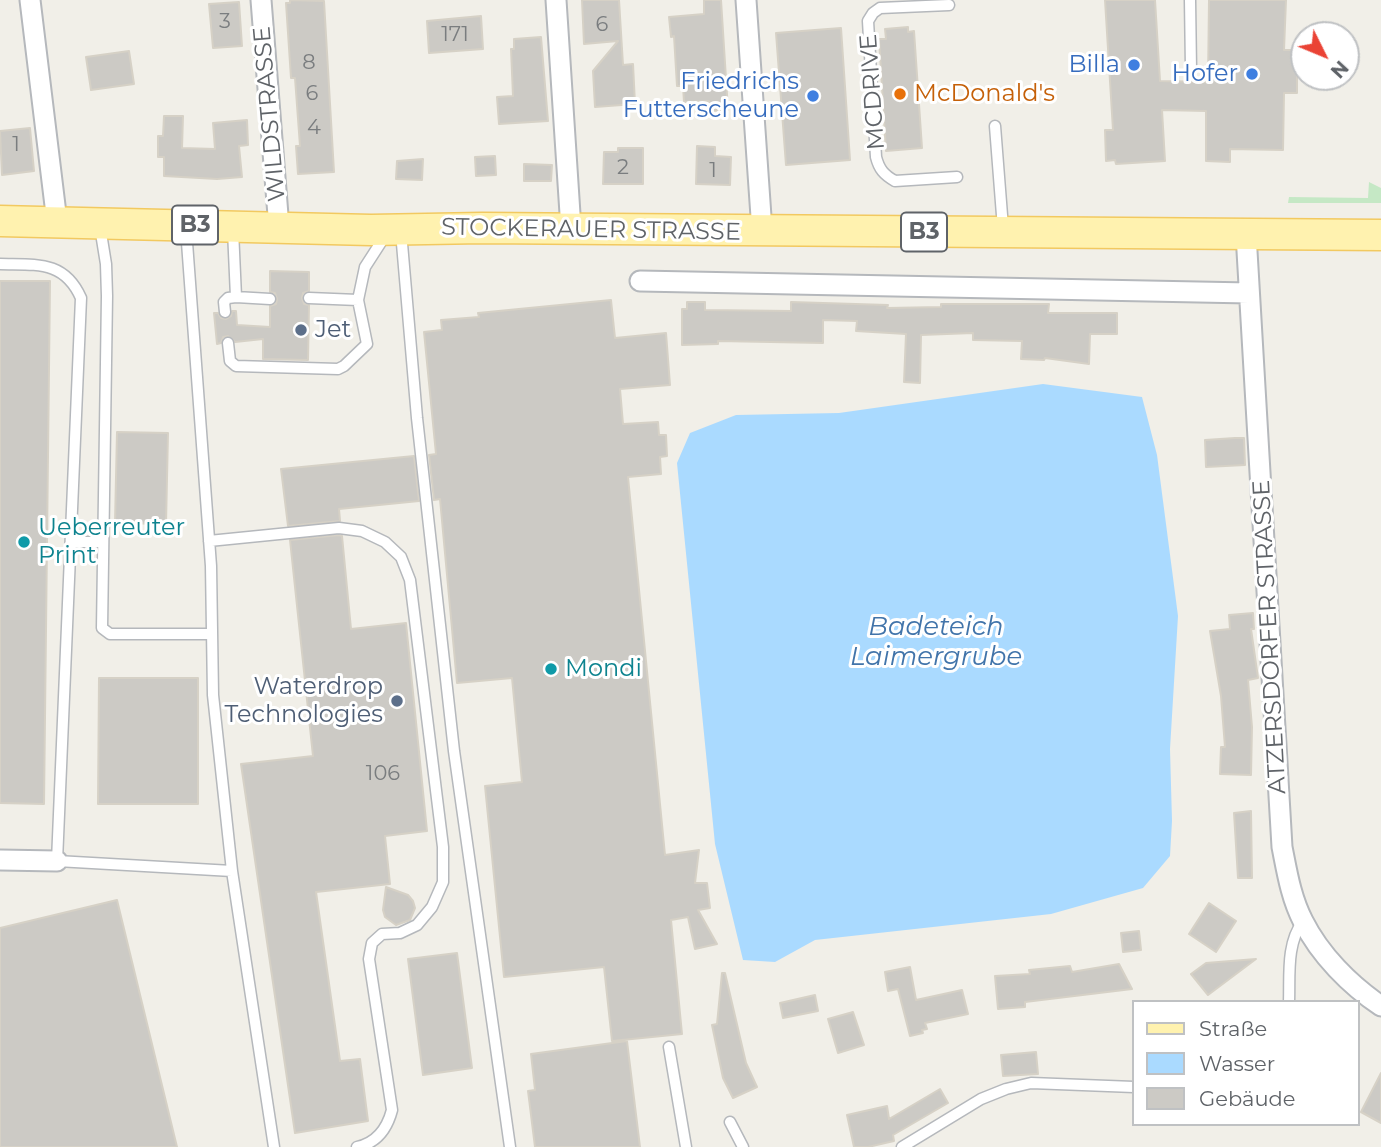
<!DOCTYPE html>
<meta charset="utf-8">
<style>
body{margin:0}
#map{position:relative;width:1381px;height:1147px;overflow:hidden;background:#f1efe8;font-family:Montserrat,sans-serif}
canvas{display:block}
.legend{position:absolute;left:1132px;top:1000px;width:228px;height:126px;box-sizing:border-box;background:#fff;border:2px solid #bfc1c3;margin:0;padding:9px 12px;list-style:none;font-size:21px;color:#5f6368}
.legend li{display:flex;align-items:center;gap:14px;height:35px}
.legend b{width:35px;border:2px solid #bfc1c3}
.north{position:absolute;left:1290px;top:21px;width:70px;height:70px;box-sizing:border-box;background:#fff;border:2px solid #bfc1c3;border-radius:50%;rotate:133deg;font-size:19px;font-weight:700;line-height:28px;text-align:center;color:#5f6368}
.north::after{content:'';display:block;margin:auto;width:24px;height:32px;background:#ea4335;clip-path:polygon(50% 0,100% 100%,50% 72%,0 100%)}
</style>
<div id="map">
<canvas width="1381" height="1147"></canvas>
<ul class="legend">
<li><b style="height:9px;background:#fff2af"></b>Straße</li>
<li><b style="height:19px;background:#aadaff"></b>Wasser</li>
<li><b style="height:19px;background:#cccac5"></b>Gebäude</li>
</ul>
<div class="north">N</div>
</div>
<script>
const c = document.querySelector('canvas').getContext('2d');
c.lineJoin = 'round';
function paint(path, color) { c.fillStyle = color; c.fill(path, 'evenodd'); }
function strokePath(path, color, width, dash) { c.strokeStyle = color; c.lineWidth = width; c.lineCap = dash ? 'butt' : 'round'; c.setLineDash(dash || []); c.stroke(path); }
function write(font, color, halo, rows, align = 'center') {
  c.font = font + ' Montserrat,sans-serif'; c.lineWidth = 6; c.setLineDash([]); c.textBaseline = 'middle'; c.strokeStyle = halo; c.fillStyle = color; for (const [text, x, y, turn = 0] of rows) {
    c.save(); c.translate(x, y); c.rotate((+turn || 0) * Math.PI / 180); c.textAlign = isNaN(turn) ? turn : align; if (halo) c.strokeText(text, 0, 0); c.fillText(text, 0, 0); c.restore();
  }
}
paint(new Path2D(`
 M1369 182 1381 188V203H1288L1289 197 1368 198Z`), '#c5e8c5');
paint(new Path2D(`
 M1043 384 1142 397 1157 455 1178 616 1170 749 1172 821 1170 856 1143 888 1051 914 815 940 775 962 743 960 715 844 677 463 690 433 736 415 839 413Z`), '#aadaff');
const building = new Path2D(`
 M290 0 324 1 334 172 298 174 296 146H300L295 78H291L286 3H290Z
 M582 0H619L623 65 633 64 635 104 595 107 593 71 618 41 584 44Z
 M704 0H721L728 110 710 111 709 101 684 102 683 86H677L674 36 671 37 669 17 704 14Z
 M1105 0H1155L1160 81 1208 82 1209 0H1286L1284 50H1297V93H1284L1283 150 1230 149V162L1206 161V111L1162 110 1165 161 1116 164 1115 160 1106 161 1105 130H1113Z
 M239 2 242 46 213 48 209 4Z
 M481 16 483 49 429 53 427 21Z
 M908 27V32L914 31 922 148 886 151 879 39H886L885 29Z
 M841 28 850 160 786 165 776 33Z
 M541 37 548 121 499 124 497 97 513 96 511 49H514V39Z
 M129 51 134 84 91 90 86 57Z
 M164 116H183L182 148 215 149 213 123 247 120 248 145 239 146 242 177 217 179 164 176V157H158V136H163Z
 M30 128 34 171 2 175 0 131Z
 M697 146 715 147V156L731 157 730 185 696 184Z
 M618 148H643V184H603L604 152H618Z
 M495 156 496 175 476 176 475 157Z
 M423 159 422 180 396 179 397 161Z
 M524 164 552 165 551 181H524Z
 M270 271 309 272V291L303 293 302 298 304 304 309 305 308 360 263 359V339L235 342 228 336 223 337 221 343 217 344 214 313H218L221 318 226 319 231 316 232 311H236L237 325 270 327V306L276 304 277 299 275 293 270 292Z
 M0 281H50L44 804 0 803Z
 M611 300 615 338 666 333 670 385 620 389 623 424 658 422 659 435H666L667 456 660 457 661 474 628 477 665 855 699 850 695 883H707L710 908 698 910 717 944 695 949 688 917 671 920 682 1034 612 1041 604 967 504 977 485 786 522 782 512 678 457 683 440 499 434 500 429 455 436 454 424 332 442 330 441 320 479 317 478 313Z
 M687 302H705V310L791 311V302L888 305 887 308 941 307V304H1049L1048 313H1117V334H1090L1089 364 1045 358 1044 360 1021 359 1022 341 973 340V333L921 335 920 383 904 382 906 334 856 331 857 321 823 320V343L718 341V344L682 345V309H687Z
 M117 432 168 433 166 524 115 523Z
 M1235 438H1244L1245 465 1206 467 1205 440Z
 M414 456 419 501 339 509 340 521 288 526 281 469Z
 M339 535 342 536 351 629 406 623 427 831 385 836 390 884 316 892 340 1061 360 1059 368 1121 295 1133 241 764 313 756 290 540Z
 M1253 613 1254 629H1251L1258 678 1248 680 1252 727 1251 775 1220 774 1221 747H1225L1221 696 1210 631 1230 629 1229 615Z
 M99 678H198V804H98Z
 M1251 811 1252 878H1238L1234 813Z
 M386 887 408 895 413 901 415 908 410 920 396 925 385 917 383 910Z
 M117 900 177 1147H0V928Z
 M1209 903 1236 921 1216 952 1189 934Z
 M1139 931 1141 950 1123 952 1121 933Z
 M457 953 472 1068 423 1075 408 959Z
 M1256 959 1208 995 1191 974 1206 963Z
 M1119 964 1132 989 1025 1002V1007L998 1009 995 976 1030 974 1029 970 1070 966 1072 972Z
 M910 967 916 1000 962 990 968 1014 925 1023 927 1029 922 1030 923 1033 910 1036 898 989 888 991 885 972Z
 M722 973H725L746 1063 757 1087 733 1098 723 1078 712 1025 717 1024Z
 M815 995 818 1011 783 1018 780 1003Z
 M853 1012 864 1045 838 1053 828 1019Z
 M627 1041 640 1147H535L528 1091 535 1090 531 1054Z
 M1036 1052 1038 1074 1003 1076 1001 1055Z
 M1381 1073V1123L1361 1112Z
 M940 1089 948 1103 893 1135 894 1141 868 1147H854L847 1115 887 1106 889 1119Z`);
paint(building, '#cccac5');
strokePath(building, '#d6d1c6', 2);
const service = new Path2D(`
 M1190 0 1191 69
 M949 5 880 8 873 13 868 21 876 157C879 169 884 175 895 181L957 177
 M995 126 1003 228
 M100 227 106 264 107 296 102 628 110 634H212
 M186 229 211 566 213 695 232 871
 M233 230 236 297 270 299
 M401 232 417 418 454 751 510 1147
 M0 264C36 265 64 260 81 298L57 861 232 871 274 1147
 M309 298 358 300
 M225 312 224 302 228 298 236 297
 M228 343 230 361 236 366 338 369 344 366 367 344 358 300 365 267 385 236
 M209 541 339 528 362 531 385 542 401 557 410 580 443 847V882L432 907 417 925 400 933 382 934 372 943 369 959 392 1110C387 1129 377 1143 357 1147
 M71 542H102
 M1289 1002C1290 975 1286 944 1303 921
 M669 1047 686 1147
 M730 1122 743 1147
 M902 1147 981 1099 1006 1089 1031 1083 1134 1087`);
const minor = new Path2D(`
 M30 0 57 222
 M261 0 279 228
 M556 0 571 229
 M746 0 762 231
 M1246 234 1282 847C1287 872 1291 898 1303 921 1320 955 1350 985 1381 1006
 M640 281 1249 293
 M0 860 57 861`);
const primary = new Path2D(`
 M0 221 371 230 482 228 1381 235`);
strokePath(service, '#b5b8bc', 13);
strokePath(minor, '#b5b8bc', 23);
strokePath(primary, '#f2c960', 33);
strokePath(service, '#fff', 10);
strokePath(minor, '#fff', 19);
strokePath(primary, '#fff2af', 30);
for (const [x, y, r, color] of [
 [1134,65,7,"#3f7fe0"],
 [1252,74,7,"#3f7fe0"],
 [900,94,7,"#e8710a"],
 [813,96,7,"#3f7fe0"],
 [301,330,7,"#5c6f8a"],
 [24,542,7,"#0f9aa8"],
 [551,669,7,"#0f9aa8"],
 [397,701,7,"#5c6f8a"]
]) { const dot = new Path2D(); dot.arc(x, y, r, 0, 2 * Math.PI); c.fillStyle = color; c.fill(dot); strokePath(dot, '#fff', 2.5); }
write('21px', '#7a7d7f', null, [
 ["3",225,22],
 ["6",602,25],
 ["171",455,35],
 ["8",309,63],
 ["6",312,94],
 ["4",314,128],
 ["1",16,145],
 ["2",623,168],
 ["1",713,171],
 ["106",383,774]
]);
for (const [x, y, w] of [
 [195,225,46],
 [924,232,46]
]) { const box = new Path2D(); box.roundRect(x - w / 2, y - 19.5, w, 39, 5); c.fillStyle = '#fff'; c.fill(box); strokePath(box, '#5f6368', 2); }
write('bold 23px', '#5f6368', null, [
 ["B3",195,225],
 ["B3",924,232]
]);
write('24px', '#366cbe', '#fff', [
 ["Billa",1120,65],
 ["Hofer",1238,74],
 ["Friedrichs",799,82],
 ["Futterscheune",799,110]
], 'right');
write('24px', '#5f6368', '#fff', [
 ["MCDRIVE",873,92,-94],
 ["WILDSTRASSE",270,114,-95],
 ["STOCKERAUER STRASSE",591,230,1],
 ["ATZERSDORFER STRASSE",1270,637,-93]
]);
write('24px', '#c56008', '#fff', [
 ["McDonald's",914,94]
], 'left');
write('24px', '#4e5e75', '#fff', [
 ["Jet",315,330],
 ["Waterdrop",383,687,"right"],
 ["Technologies",383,715,"right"]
], 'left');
write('24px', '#0d838f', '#fff', [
 ["Ueberreuter",38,528],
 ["Print",38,556],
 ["Mondi",565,669]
], 'left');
write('italic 26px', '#4174aa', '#fff', [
 ["Badeteich",936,627],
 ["Laimergrube",936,657]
]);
</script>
